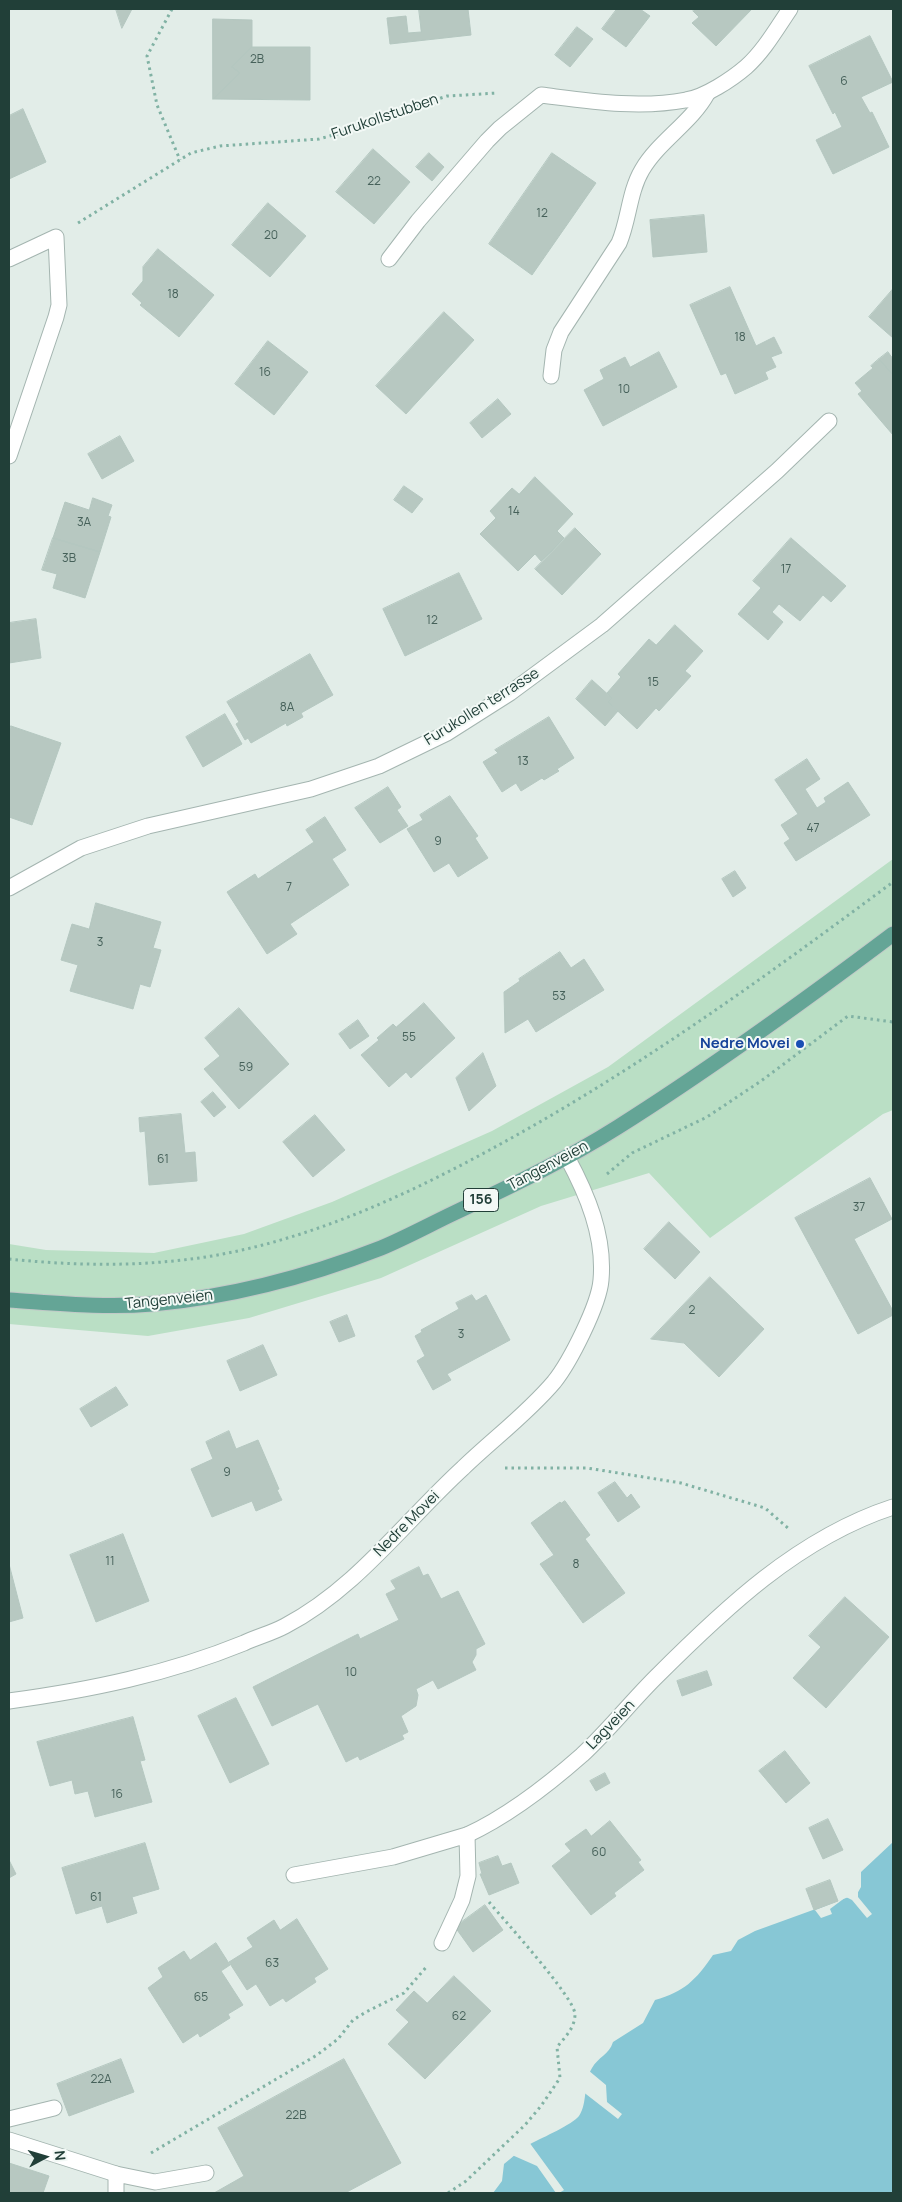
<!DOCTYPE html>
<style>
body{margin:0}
#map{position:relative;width:902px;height:2202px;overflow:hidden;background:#e2ede8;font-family:Manrope,sans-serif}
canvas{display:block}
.frame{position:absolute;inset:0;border:10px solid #213f38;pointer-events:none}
.north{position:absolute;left:20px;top:2132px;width:50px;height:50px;-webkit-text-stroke:4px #f3f9f6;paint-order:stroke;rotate:84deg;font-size:14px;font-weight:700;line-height:20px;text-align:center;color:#213f38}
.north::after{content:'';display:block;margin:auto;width:18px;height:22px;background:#213f38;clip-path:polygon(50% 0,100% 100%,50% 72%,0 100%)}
</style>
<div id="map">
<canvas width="902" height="2202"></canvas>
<div class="frame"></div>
<div class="north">N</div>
</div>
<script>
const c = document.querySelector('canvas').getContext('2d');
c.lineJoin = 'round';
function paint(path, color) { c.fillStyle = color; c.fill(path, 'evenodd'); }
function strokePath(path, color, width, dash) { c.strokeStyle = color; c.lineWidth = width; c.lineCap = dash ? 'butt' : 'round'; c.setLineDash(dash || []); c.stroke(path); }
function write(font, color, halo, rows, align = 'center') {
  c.font = font + ' Manrope,sans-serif'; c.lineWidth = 4; c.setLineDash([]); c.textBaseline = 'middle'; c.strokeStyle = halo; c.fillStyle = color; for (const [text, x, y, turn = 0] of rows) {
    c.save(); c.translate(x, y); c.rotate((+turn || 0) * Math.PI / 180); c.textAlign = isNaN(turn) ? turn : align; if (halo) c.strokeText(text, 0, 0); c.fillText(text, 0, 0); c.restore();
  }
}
paint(new Path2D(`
 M893 859V1110L883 1114 710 1238 649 1173 541 1206 381 1278 249 1318 148 1336 9 1324V1244L46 1250 154 1253 244 1234 332 1202 492 1131 608 1067Z`), '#badfc5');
paint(new Path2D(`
 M893 1842V2193H493L502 2181 504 2164C513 2157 522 2148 532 2143 542 2138 573 2124 579 2116 588 2103 583 2082 592 2068 598 2057 609 2055 613 2042L643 2023 655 2000C684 1992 696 1980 713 1955L731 1951 738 1940 755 1931 857 1894 861 1887V1872Z`), '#87c7d5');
paint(new Path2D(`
 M858 1887V1897L872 1914 867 1918 852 1900 846 1897 830 1909 832 1914 821 1918 815 1910 838 1901 837 1898 855 1892Z
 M588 2070 606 2085 607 2102 622 2114 618 2119 582 2091Z
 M529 2142 564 2190 559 2193H556L537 2166 512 2155Z`), '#e2ede8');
const building = new Path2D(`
 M116 9H132L122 28Z
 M419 9H468L471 35 390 44 387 18 406 16 408 33 421 32Z
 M617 9H640L650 16 626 47 602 29Z
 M695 9H752L716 46 692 23 699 17 693 11Z
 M213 19 252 20V47L232 67 240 73 213 99Z
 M577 27 593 39 570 67 555 55Z
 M870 36 893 82 861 97 870 113 872 112 889 147 833 174 816 140 842 127 835 112 833 114 809 66Z
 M252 47H310V100L213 99 240 73 232 67Z
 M23 109 46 162 9 179V116Z
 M373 149 410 182 374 224 336 192Z
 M429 153 444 167 432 181 416 167Z
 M552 153 596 183 532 275 489 244Z
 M268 203 306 236 270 277 232 245Z
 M704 215 707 252 653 257 650 220Z
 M158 249 214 295 179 337 140 305 142 303 132 294 143 281V267Z
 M730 287 756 346 774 337 782 353 771 357 776 367 765 372 768 379 735 394 726 373 721 375 690 305Z
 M893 289V338L869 317Z
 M444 312 474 340 406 414 376 386Z
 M268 341 308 372 274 415 235 384Z
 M659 352 677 387 603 426 584 390 604 379 600 370 625 357 630 367Z
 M888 352 893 359V375L879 359Z
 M879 359 893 375V435L858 394 862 391 855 383 873 368 871 366Z
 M498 399 511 414 482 438 470 423Z
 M120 436 134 461 102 479 88 454Z
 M535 477 573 514 557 531 564 538 541 561 535 554 518 571 480 534 496 518 490 511 512 488 519 494Z
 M404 486 423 499 412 513 394 500Z
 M93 498 112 505 108 516 111 517 100 552 53 538 65 502 89 510Z
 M575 528 601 554 562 595 535 569Z
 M53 538 100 552 85 598 53 588 57 574 42 570Z
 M791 538 846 586 831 602 823 595 800 621 779 604 772 612 783 622 768 640 738 614 761 588 753 581Z
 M459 573 482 619 405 656 383 609Z
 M36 619 41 658 9 663V623Z
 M675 625 703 651 685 671 691 676 659 711 656 708 637 729 608 702 612 698 607 693 621 677 618 674 649 639 656 645Z
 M310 654 333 695 301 713 303 717 287 726 286 723 251 743 248 738 245 740 236 724 239 722 227 702Z
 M592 680 612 698 608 702 618 711 605 726 576 699Z
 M225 714 242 744 203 767 186 737Z
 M549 717 574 758 557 769 559 771 544 780 542 778 521 791 516 783 502 792 483 762 498 753 495 750Z
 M11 726 61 743 32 825 9 817V731Z
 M807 759 820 779 805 789 817 808 826 802 824 798 848 782 870 815 796 861 784 843 790 839 781 825 798 814 775 780Z
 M388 787 401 807 397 810 408 826 380 843 355 808Z
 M450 796 478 836 475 838 488 858 458 877 449 863 434 872 407 829 423 820 420 815Z
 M325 817 346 850 332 859 349 885 290 924 297 934 267 954 227 892 255 874 258 879 314 842 306 830Z
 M735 871 746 888 733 897 722 879Z
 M96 903 161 922 153 948 161 950 150 987 140 984 133 1009 70 991 78 965 61 960 72 924 89 929Z
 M560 952 571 968 584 959 604 990 536 1032 528 1019 505 1033 504 992 520 981 519 979Z
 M424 1003 455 1038 411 1078 406 1072 389 1087 361 1055 379 1040 377 1038 393 1024 396 1027Z
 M239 1008 289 1064 239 1109 204 1069 220 1056 205 1038Z
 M358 1020 369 1036 350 1049 339 1034Z
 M483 1053 496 1086 469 1111 456 1078Z
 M213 1092 226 1107 214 1117 201 1102Z
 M181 1114 185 1153 195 1152 197 1181 149 1185 145 1131 140 1132 139 1118Z
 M315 1115 345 1150 313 1177 283 1142Z
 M870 1178 892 1219 854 1239 893 1311V1315L858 1334 795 1218Z
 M669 1222 700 1252 675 1279 644 1249Z
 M710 1277 764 1329 719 1377 684 1343 651 1339Z
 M472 1295 476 1301 486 1295 510 1340 447 1374 451 1380 433 1390 417 1361 425 1356 415 1336 422 1332 421 1330 459 1309 456 1303Z
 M347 1315 355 1336 339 1342 330 1322Z
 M263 1345 277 1375 240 1391 227 1361Z
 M116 1387 128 1405 91 1427 80 1409Z
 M229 1431 236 1449 258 1440 279 1489 277 1490 282 1500 256 1511 252 1501 212 1517 191 1469 213 1459 206 1442Z
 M615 1482 627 1498 631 1494 640 1507 618 1522 598 1493Z
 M565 1501 590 1535 585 1539 625 1593 583 1623 540 1564 554 1555 531 1523 560 1502 561 1503Z
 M123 1534 149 1601 96 1622 70 1555Z
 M9 1564 23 1618 9 1622Z
 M419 1567 423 1576 428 1574 441 1599 458 1591 485 1644 476 1649V1655L472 1662 476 1670 438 1689 433 1680 416 1689 418 1695 416 1706 401 1716 408 1732 402 1735 404 1739 360 1760 358 1756 346 1762 318 1704 272 1726 253 1687 358 1634 360 1639 399 1620 386 1594 396 1589 391 1581Z
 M845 1597 889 1637 826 1708 793 1678 821 1647 809 1636Z
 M707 1671 712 1685 682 1696 677 1681Z
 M236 1698 269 1764 230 1783 198 1716Z
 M133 1717 145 1760 140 1761 152 1802 95 1817 88 1791 75 1794 72 1780 50 1786 37 1742Z
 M785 1751 810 1783 786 1803 759 1771Z
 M605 1773 610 1783 596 1791 590 1781Z
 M828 1819 843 1850 823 1859 809 1828Z
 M610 1821 641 1860 638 1862 644 1870 614 1893 616 1896 591 1915 552 1866 571 1851 565 1844 586 1829 591 1836Z
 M145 1843 159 1889 132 1897 137 1913 107 1923 102 1906 76 1914 62 1868Z
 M498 1856 502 1866 511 1863 519 1883 489 1895 480 1874H482L479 1863Z
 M9 1860 16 1874 9 1878Z
 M830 1880 838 1901 814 1910 806 1889Z
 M485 1905 503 1930 473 1952 455 1927Z
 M297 1919 328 1969 314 1978 316 1982 286 2002 283 1998 270 2006 256 1984 247 1990 229 1962 253 1947 247 1938 274 1920 280 1930Z
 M216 1943 230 1965 221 1971 243 2005 228 2014 230 2018 200 2037 198 2033 183 2043 148 1988 163 1977 158 1968 184 1951 190 1960Z
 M454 1976 491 2011 425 2079 388 2044 409 2022 396 2010 414 1991 427 2003Z
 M121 2059 134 2092 69 2116 57 2084Z
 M344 2059 401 2163 345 2193H214L244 2176 218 2128Z
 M9 2163 49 2176 43 2193H9Z`);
paint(building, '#b7c8c1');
strokePath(building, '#b4c7c0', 1);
const lane = new Path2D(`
 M551 376 554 350 561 332 619 243C629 220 629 192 642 170 659 141 691 123 707 94
 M294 1875 393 1857 467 1835 468 1876 462 1900 442 1943
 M9 2119 54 2108
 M116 2193V2174L155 2182 206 2173`);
const street = new Path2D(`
 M9 259 56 237 59 305 56 317 9 456
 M389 259 418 221 487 141 500 128 541 95C589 101 638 109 686 100 705 97 732 79 746 67 764 51 777 28 790 9
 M9 888 81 848 148 826 311 789 379 766 447 733 510 693 602 625 777 471 829 421
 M9 1701C90 1690 168 1674 244 1643 257 1637 272 1633 285 1626 356 1589 405 1521 463 1468 493 1439 527 1414 554 1382 570 1362 599 1305 601 1280 605 1236 587 1194 567 1157
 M467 1835C508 1816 548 1785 582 1755 608 1731 630 1703 655 1678 724 1609 798 1538 893 1507
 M9 2140 116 2174`);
const primary = new Path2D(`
 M9 1300C56 1303 104 1308 152 1304 231 1297 307 1277 381 1248 405 1238 429 1225 452 1214 509 1187 566 1160 618 1127 713 1067 804 1001 893 934`);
strokePath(lane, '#a4b5b0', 17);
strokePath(street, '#a4b5b0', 17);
strokePath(primary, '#c1c9c7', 17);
strokePath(new Path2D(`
 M172 9 147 56 157 105 180 160
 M78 223 191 153 220 146 319 139 361 127 392 114 447 96 498 93
 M607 1174 632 1153 707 1117 761 1081 848 1016 893 1022
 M9 1259C76 1266 145 1267 212 1256 316 1238 414 1192 506 1141 642 1066 768 975 893 882
 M505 1468H587L681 1483 765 1508 789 1529
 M151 2153 317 2055 338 2039 353 2020 366 2012 404 1993 428 1965
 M448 2193 466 2181 525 2125 541 2106 560 2078 557 2047C565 2037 575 2028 575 2014 574 1997 504 1920 489 1902`), '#81b2a4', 3, [2.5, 4]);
strokePath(lane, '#fff', 15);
strokePath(street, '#fff', 15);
strokePath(primary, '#64a596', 15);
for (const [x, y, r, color] of [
 [800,1044,5,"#1a4fb4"]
]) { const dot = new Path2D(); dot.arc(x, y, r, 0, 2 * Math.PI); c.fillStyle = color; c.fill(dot); strokePath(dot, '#f3f9f6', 2); }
write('12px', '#46615a', null, [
 ["2B",257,60],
 ["6",844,82],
 ["22",374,182],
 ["12",542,214],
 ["20",271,236],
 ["18",173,295],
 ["18",740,338],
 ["16",265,373],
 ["10",624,390],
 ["14",514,512],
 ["3A",84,523],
 ["3B",69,559],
 ["17",786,570],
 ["12",432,621],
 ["15",653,683],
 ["8A",287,708],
 ["13",523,762],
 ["47",813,829],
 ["9",438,842],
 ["7",289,888],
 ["3",100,943],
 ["53",559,997],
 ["55",409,1038],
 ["59",246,1068],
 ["61",163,1160],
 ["37",859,1208],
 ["2",692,1311],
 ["3",461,1335],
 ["9",227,1473],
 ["11",110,1562],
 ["8",576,1565],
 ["10",351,1673],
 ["16",117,1795],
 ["60",599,1853],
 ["61",96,1898],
 ["63",272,1964],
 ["65",201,1998],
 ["62",459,2017],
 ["22A",101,2080],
 ["22B",296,2116]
]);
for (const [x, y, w] of [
 [481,1200,35]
]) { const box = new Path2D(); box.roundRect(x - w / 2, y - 11.5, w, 23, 4); c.fillStyle = '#f3f9f6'; c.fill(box); strokePath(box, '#213f38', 1); }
write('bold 14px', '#213f38', null, [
 ["156",481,1200]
]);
write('15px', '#213f38', '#f3f9f6', [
 ["Furukollstubben",385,117,-19],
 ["Furukollen terrasse",482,707,-32],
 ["Tangenveien",548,1166,-28],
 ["Tangenveien",169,1300,-6],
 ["Nedre Movei",407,1524,-45],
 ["Lagveien",611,1725,-46]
]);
write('bold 15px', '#164399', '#f3f9f6', [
 ["Nedre Movei",790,1044]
], 'right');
</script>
